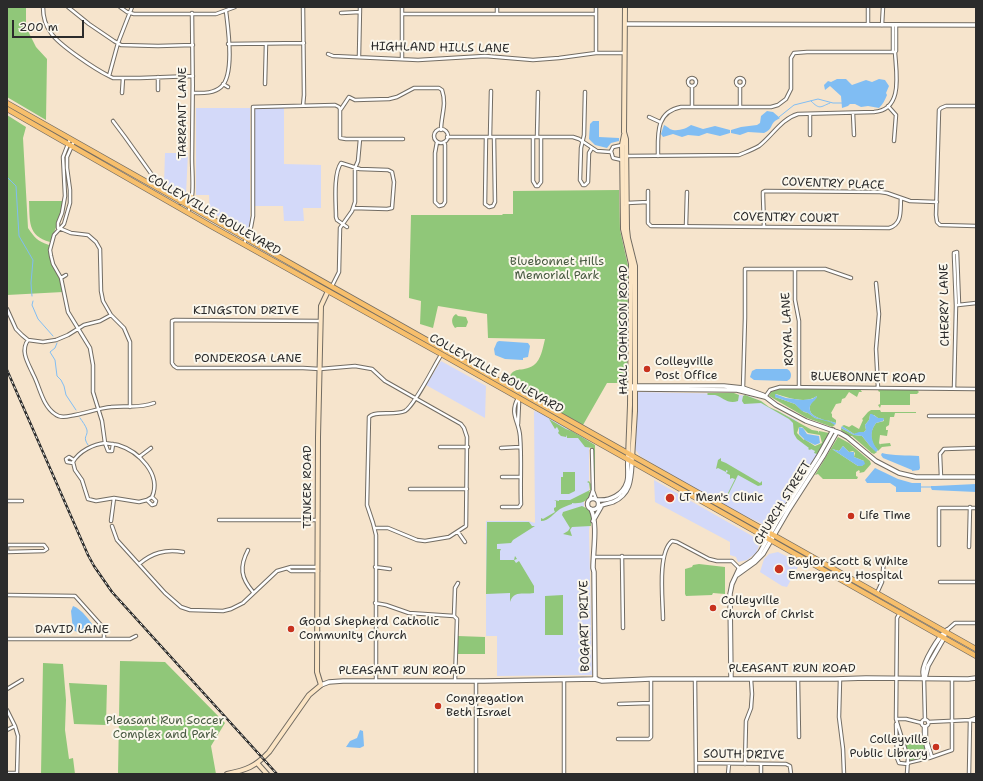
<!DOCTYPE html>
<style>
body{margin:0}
#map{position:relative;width:983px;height:781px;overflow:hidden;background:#f6e4cc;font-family:"Shantell Sans",sans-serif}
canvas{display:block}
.frame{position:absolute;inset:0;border:8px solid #2b2b2b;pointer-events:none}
.scale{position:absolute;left:12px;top:20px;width:72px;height:18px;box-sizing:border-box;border:2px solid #2b2b2b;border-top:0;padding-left:5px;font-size:12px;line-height:14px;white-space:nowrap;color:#2b2b2b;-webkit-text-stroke:3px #fbf7ec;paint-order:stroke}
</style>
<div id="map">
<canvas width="983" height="781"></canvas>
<div class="frame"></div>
<div class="scale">200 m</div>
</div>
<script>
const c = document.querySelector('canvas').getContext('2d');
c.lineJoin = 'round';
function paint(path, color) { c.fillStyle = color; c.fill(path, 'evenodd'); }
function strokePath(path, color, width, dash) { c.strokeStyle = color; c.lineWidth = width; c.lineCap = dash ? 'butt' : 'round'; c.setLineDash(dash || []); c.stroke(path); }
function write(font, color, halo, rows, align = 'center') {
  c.font = font + ' "Shantell Sans",sans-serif'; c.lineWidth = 4; c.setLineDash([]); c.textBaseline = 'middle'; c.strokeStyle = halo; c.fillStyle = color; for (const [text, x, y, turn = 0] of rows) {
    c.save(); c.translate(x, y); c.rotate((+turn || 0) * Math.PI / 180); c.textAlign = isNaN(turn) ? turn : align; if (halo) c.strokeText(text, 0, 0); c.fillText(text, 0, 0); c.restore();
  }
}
paint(new Path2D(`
 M196 108H250V222L248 229 241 231 218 219V216L210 213 209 195H196Z
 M254 108H284V164L321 165V208H303L304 221H284L283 206H255Z
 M165 153H188L186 194 184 197 164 184Z
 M441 361 486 386 485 418 426 385Z
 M637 392 737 394 739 395 749 396 761 401 769 407 778 411 798 421 794 425 797 439 818 453 772 524 770 523 767 526 726 507 640 456 635 449Z
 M534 411 549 416 573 429 589 441V491L588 496 584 501V507L587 509 590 523 589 531 592 675 497 676V636H486V521H528L535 523Z
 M654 480 761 541 756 553 747 560 738 562 736 557 730 555V542L655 502Z
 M778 552 800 563 787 587 782 586 760 572 764 559 769 554Z`), '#d3d9f9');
paint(new Path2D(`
 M7 7H26V27L36 47 47 59 46 120 7 97Z
 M7 115 26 127 23 138 28 228C35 238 37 241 49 245 48 263 54 264 60 279 62 283 62 288 63 292L7 295Z
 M619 190 620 230 628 266 627 383H607L583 425 507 383C513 363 521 374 534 365 541 360 543 347 545 339L488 338 487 314 438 306 433 328 420 324 421 301 409 298 411 215H502L503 214H513V191Z
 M29 201H63L62 213 50 242C27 236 30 220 29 201Z
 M456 314 458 316 466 317 468 322 466 327H457L455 328C451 323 451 317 456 314Z
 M782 388 860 389 862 392H859L857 397 849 392 845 398 842 399 841 403 836 404 831 413 832 414V417L836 420V423C829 420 807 419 810 406 811 401 816 400 817 396 806 404 789 398 776 394L775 397 795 404 804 412 808 413 815 418 830 421 835 425 832 427 807 418 769 396 771 392Z
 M879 389 917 390 919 392 917 394H910V405H881L880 408 878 405 880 404V392L878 391Z
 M708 393H734L739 395 738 401C728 405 723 397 715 395 713 395 710 395 708 395L707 394Z
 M745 395 761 401 769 407 778 411 812 430 818 431V433L819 431 829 433 818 454 819 451 817 454 814 453 815 451 811 449 810 450 808 449 809 448 797 439 794 434 793 423 789 419 761 403 744 404 742 401 743 396ZM799 427H802L808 433 820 435 822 443 815 446 804 439 803 440V439L797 433Z
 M871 410H880L881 412H916V413H895L894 417H890L889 425 886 427V430H888L887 436 880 435 879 443 881 446 880 444 890 443 891 446 882 447 878 451C871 443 868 433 876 423L884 421 883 418H878L874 415H870L869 420 865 425 866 430 864 432 854 434 842 426 844 425 849 427 852 425 859 429 863 420 862 419 868 412Z
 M550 418 595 445V486L594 485 593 448 585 447 578 438H567V435L566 437 561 436 558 433 559 431 557 427 555 429 549 419 566 429 571 431Z
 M841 428 854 435 862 436 870 446 877 452 874 454 870 452 874 455 852 436H850L860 444 841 430Z
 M838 437 849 443 870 461 871 464 864 472 859 473 860 472 859 470 856 472V476L858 477 857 479H823L818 474 815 475ZM843 446 849 452 853 451 855 453 854 457 864 461 862 466H858L832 449 839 451Z
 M721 458V461L726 463 760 483 762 481V483H759H762V485L758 486 738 475 727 497H725L724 495H727L735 479 732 478 730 479V475L726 473 728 471 726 470V472L718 468 716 469 718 460Z
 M563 472H575V491L569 494H561V477H563Z
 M589 481 591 484V490L589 492H591C589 502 580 504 572 503V504C568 505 564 507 560 509 554 513 549 521 541 521V518L543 519 555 512 554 510V508L556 507V501L554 500 559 501V500H570L590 490 589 483 587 482Z
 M582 506 590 510 591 513V526L572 527 570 530 572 536 563 534 568 531 570 528 562 515 563 512Z
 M487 522H529L532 526H535L513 540 511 543 497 544V549H501L500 551V560H514L515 556 517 559 514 560 516 563 519 561 534 586V593C523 595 514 590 510 602V593L486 594Z
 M699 564 725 567V594L713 593 712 595 686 596 685 594V569L692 567 693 565Z
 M563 595V635H545V596Z
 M458 636 485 637V654H457Z
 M120 661 165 662 225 723 211 746 216 774H118Z
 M43 663 63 664 66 700 65 730 69 759 73 758 75 774H41Z
 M69 683 107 685 106 725 74 724Z
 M923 740 928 758 911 763 905 745Z`), '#90c779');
paint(new Path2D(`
 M837 79H846L852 85 866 80 872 82 879 79 885 80 889 86 886 93 887 95C885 100 883 104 879 108L868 106 861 107 855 104H850L848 106 842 108 841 96 830 86 825 90 824 85 828 81 831 82Z
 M767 111 773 112 780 118C779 119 776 120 775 121 770 125 773 129 764 133L748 132 740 135 731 133V130L741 127 757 125 760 123 761 116Z
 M593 121H599V137L619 138V141L611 143 607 148 595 145 589 139 590 124Z
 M664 125C666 126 668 127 670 129 676 132 686 129 691 125L703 129 715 126 730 130V133L720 136 707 133 699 136 688 135 682 137 673 134 663 137 661 134Z
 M499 341 528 343 530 346 528 357 523 358V360L505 359 495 355 494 349 497 342Z
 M756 369H787C791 371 792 375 790 379L787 381 754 380 750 377 752 371Z
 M775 394 786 398 802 400 812 399 817 396C817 400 812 401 810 406 807 419 829 420 836 423L835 425 830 422 815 418 808 413 802 411 795 404 775 397Z
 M870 414H872L878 418H883L884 419 883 421 876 423C869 432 871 442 878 450L876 452 870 446 862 436 854 435 841 428 842 426 854 434 859 432H864L866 430 865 425 869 420Z
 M799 427 803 428 807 434 819 436 820 443 815 445 805 440 799 434Z
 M843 446 849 452H854V457L864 461 865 464 862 466H858L832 449 839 451Z
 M882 453C893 456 907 455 919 456L920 468 919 470 912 471V470L883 458 881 455Z
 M875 468 898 479 912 483H921V492H896V487L890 483H867L865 480Z
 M976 484V492L932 490 931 488V486H935Z
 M73 606C82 609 91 622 96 630L95 631 77 632 73 630 71 611Z
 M360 730 363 731 364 746 360 748 346 747 350 741 357 738Z`), '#80bdf3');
strokePath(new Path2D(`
 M811 101C820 110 820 107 830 103
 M779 117 794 105 818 99 833 103H842
 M7 177 16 186 19 236 33 260 31 283 32 296
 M33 301 32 305 38 319 53 336
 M57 343 55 348 50 352 55 360 57 376 61 380 64 386 66 395 76 410
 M80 418C82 421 86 426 87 430 88 437 82 436 88 445
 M921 487H931`), '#80bdf3', 1);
const pedestrian = new Path2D(`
 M908 763 929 758`);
const minor = new Path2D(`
 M43 7C43 17 45 25 51 33 59 45 95 69 109 76L113 78H140L193 76
 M68 7 89 24 114 41 121 45 158 46 193 45
 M120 7 127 12 134 14H216L235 7
 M596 7V53
 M341 13 360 12
 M497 13V7
 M402 14H596
 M868 24V7
 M882 25 883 7
 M228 44 304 43
 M328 54 333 56 418 60 485 56 533 60 559 58 596 53H624
 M359 56 360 7
 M402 59V7
 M109 76 118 43 132 7
 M158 77V90
 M736 82a4 4 0 1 1 8 0a4 4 0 1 1-8 0Z
 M688 82a4 4 0 1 1 8 0a4 4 0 1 1-8 0Z
 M223 84 228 87
 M265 84 266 44
 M692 86V107
 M740 86V107
 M585 92 584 135 581 148 580 180 583 185H585L588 182 589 153 592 148
 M122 93 123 78
 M193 93C202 93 213 94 221 87 235 75 228 28 226 11
 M303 106 304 95 303 7
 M888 106 896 115 894 141
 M976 106H946L941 108 939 110 936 215 937 222 940 225 976 226
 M340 109V138L346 139H403
 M341 109 349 97 355 100 389 99 397 97 414 88H439L442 90C447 105 441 115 441 130
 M853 113 854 135
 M810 114V135
 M649 117 660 122
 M113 121 125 137 155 179 159 189
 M434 136a7 7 0 1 1 14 0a7 7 0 1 1-14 0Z
 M447 137H573L579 139 597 151 611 152
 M486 137 485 204 489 207 493 206 495 202 494 137
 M490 137 491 91
 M533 137V181L536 186H538L541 182V137
 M537 137 538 92
 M74 141 67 157V168L70 190V203L64 224 54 235 50 250 51 256 53 264 61 278 68 312 90 348 93 365V392L102 421 105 443 108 451H112L113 444
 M437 142 435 153V202L439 206 443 205 445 202V145L444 142
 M622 145 613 147 611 151 613 158 622 160
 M627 156 739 155C746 152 752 150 759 146 773 135 781 119 798 114L874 112C904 110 896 72 895 52L893 51V26
 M658 156C658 135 655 112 681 107H771L778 105 786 99 791 89V58L794 53 807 52H895L896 51V26
 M648 191V223L651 226 889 228C903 224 900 210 901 198
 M627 203 648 202
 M188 212C195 196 192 175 192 158 193 109 193 62 192 13
 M686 226 687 192
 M347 227 337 220 336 217C336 204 333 174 341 163L360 169 388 170 392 172 394 182 392 208 387 209 353 208
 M764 227 763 196V192L765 191 880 192 887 193 910 201 937 202
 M58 228V223L62 213 65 196 63 157 70 139
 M59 228 71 233 88 235 96 242 100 249 101 291 103 301 111 315 124 328 130 342V407
 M244 244 251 227 253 216V107L335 105 339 107 340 109
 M795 269V300L799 321V387
 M61 278 66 275
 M876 283 879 314 876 349 878 388
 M332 286 339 272 340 228 352 211 355 202V168L358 161 360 139
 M958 305 976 303
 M7 309 16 329 22 335 28 340 43 342 56 340 68 335 84 325 100 321 111 315
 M320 321 175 320 172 321V363L174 366 177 368H303L320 369 355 366 372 369 385 381 461 424 464 428 467 437 466 526 449 537 425 541 417 540 388 528H375
 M28 340C20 351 28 363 33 374 40 387 42 405 55 414 61 419 69 416 75 415 87 413 99 408 111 407 128 405 137 409 154 403
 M743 388 745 318V269H825L851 278
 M954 389 956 306 954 256V253L957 252 959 304
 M765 397 770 390 780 387 976 389
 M929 416H976
 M518 424 519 403 518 398
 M105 443C109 444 114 444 118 445 138 451 162 474 152 497L147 500 139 502 114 498 96 501 88 499 82 480 75 470 73 462C79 451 94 444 105 443Z
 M440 447H468
 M501 448 520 447
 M139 457 151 448
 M73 463 67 462 66 459 69 457 74 460
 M502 477H520
 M941 477 940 454 944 449 976 448
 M410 489H467
 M593 491 596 499
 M590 499 593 490 592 450
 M147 500 152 505 155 504 156 501 152 497
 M7 501H22
 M502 507H519L521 504C520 482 522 459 520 436 519 421 509 414 518 398
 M219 520H317
 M111 521 114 498
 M112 526 117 540 165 593 181 607 190 610 223 611 231 609 243 603 277 571 291 567H317
 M458 532 465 542
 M7 545H44L47 549 44 551 7 552Z
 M939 545V508H976
 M969 547 970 507
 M248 550C239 567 241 578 253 592
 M622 556 623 628
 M594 557H663
 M139 564C152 553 165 549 183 552
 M375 567 390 569
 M288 569 291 571H318
 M940 582H976
 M877 593 882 582 884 559
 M7 595 75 596 101 625 104 631V639
 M375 603 386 605 409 613 454 616
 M900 613 897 618 896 719 908 758 907 774
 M663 619C663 601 657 553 672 541L677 542 709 559 717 561H732L740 569
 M947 630 955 623H976
 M7 639H130L136 636
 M695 679 696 774
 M798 679 799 737
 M840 679 839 717 843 749 844 774
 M924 679 925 720
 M376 681V535L373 523 367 505 369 417C375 410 395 416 405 411 415 405 434 366 441 355
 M455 681 457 619 454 616 455 588 458 583
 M7 689 22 680
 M619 704 651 703
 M7 710 15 726 18 736 17 774
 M896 719H906L922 723
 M921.5 723a3.5 3.5 0 1 1 7 0a3.5 3.5 0 1 1-7 0Z
 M970 720 976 718
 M928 722 970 720 976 721
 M896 724 897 758 899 763 908 764
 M924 726V738L929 758 952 750V679
 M926 726V738L932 757
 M7 730 15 726
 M618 739H649L651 737V679
 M696 763 786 764 790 766 791 774
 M745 764 746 721 751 708 752 694 751 679
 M7 773H17
 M476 774V681
 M564 774V680
 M728 774 729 764
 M761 774V764
 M969 774 970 720`);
const tertiary = new Path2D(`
 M625 24 976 25
 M630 386H724L743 388 763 395 776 405 806 421 840 433 847 437 876 461 899 473 916 477H976
 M633 389 737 390 765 397
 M587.5 504a5.5 5.5 0 1 1 11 0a5.5 5.5 0 1 1-11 0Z
 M598 500C610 501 623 495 627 482 629 475 627 467 628 460
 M598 507C602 504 607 504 613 502 631 494 631 479 632 462
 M591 509C598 524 593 551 593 568L594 572 595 679
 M593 521 601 507
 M737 575 755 562 763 554 788 511 824 455 837 432
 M925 678 928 666 944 638 946 631
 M595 679 602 681 651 679H835L866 678 968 679 976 678
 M731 679 730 594 732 584 739 569 753 560 760 552 778 520 818 457 833 430
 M924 679C924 677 923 675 923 672 923 662 938 637 947 630
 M321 685 329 682 343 681H484L597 679`);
const secondary = new Path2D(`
 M625 7 624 132 626 139 627 229 628 238 635 266V411L632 459
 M624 135 622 145 623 229 631 264V281L630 405 628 457
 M258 764 267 774
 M227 774C246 770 255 767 269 752L309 695 321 685 317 672 318 437 321 306 328 291`);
const primary = new Path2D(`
 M7 103C330 285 652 469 976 649
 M7 109 211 226 441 354 976 656
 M181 202 191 197`);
strokePath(pedestrian, '#726c63', 4);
strokePath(minor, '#726c63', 4.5);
strokePath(tertiary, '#726c63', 5.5);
strokePath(secondary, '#726c63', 6);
strokePath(primary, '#726c63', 6);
strokePath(pedestrian, '#fff', 2);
strokePath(minor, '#fff', 2.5);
strokePath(tertiary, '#fff', 3.5);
strokePath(secondary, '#fce5c4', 4);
strokePath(primary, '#f7bf6c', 4.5);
const rail = new Path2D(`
 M7 370 88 555 94 566 112 592 277 774`);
strokePath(rail, '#2b2b2b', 2.5);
strokePath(rail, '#fbf7ec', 1, [3]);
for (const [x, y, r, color] of [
 [647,369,4,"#c8321e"],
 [670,498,5,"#c8321e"],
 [851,516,4,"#c8321e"],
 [779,569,5,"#c8321e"],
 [713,608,4,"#c8321e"],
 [291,629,4,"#c8321e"],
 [438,706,4,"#c8321e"],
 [936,747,4,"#c8321e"]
]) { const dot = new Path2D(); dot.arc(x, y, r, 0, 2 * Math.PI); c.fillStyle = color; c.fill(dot); strokePath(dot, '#fbf7ec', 1.5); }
write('12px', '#2b2b2b', '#fbf7ec', [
 ["HIGHLAND HILLS LANE",440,48,1],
 ["TARRANT LANE",183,113,-90],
 ["COVENTRY PLACE",833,184,2],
 ["COLLEYVILLE BOULEVARD",214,215,30],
 ["COVENTRY COURT",786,218,1],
 ["CHERRY LANE",945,305,-91],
 ["KINGSTON DRIVE",246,311],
 ["ROYAL LANE",788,329,-93],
 ["HALL JOHNSON ROAD",624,330,-90],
 ["PONDEROSA LANE",248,359],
 ["COLLEYVILLE BOULEVARD",496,374,29],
 ["BLUEBONNET ROAD",868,378,1],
 ["TINKER ROAD",308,487,-90],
 ["CHURCH STREET",783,503,-58],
 ["BOGART DRIVE",585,626,-91],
 ["DAVID LANE",72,630],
 ["PLEASANT RUN ROAD",792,669],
 ["PLEASANT RUN ROAD",402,671],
 ["SOUTH DRIVE",744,755,1]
]);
write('12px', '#495a42', '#fbf7ec', [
 ["Bluebonnet Hills",557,262],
 ["Memorial Park",557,276],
 ["Pleasant Run Soccer",165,721],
 ["Complex and Park",165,735]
]);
write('12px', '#2b2b2b', '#fbf7ec', [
 ["Colleyville",655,362],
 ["Post Office",655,376],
 ["LT Men's Clinic",679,498],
 ["Life Time",859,516],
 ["Baylor Scott & White",788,562],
 ["Emergency Hospital",788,576],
 ["Colleyville",721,601],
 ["Church of Christ",721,615],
 ["Good Shepherd Catholic",299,622],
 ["Community Church",299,636],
 ["Congregation",446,699],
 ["Beth Israel",446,713],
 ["Colleyville",928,740,"right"],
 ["Public Library",928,754,"right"]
], 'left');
</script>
